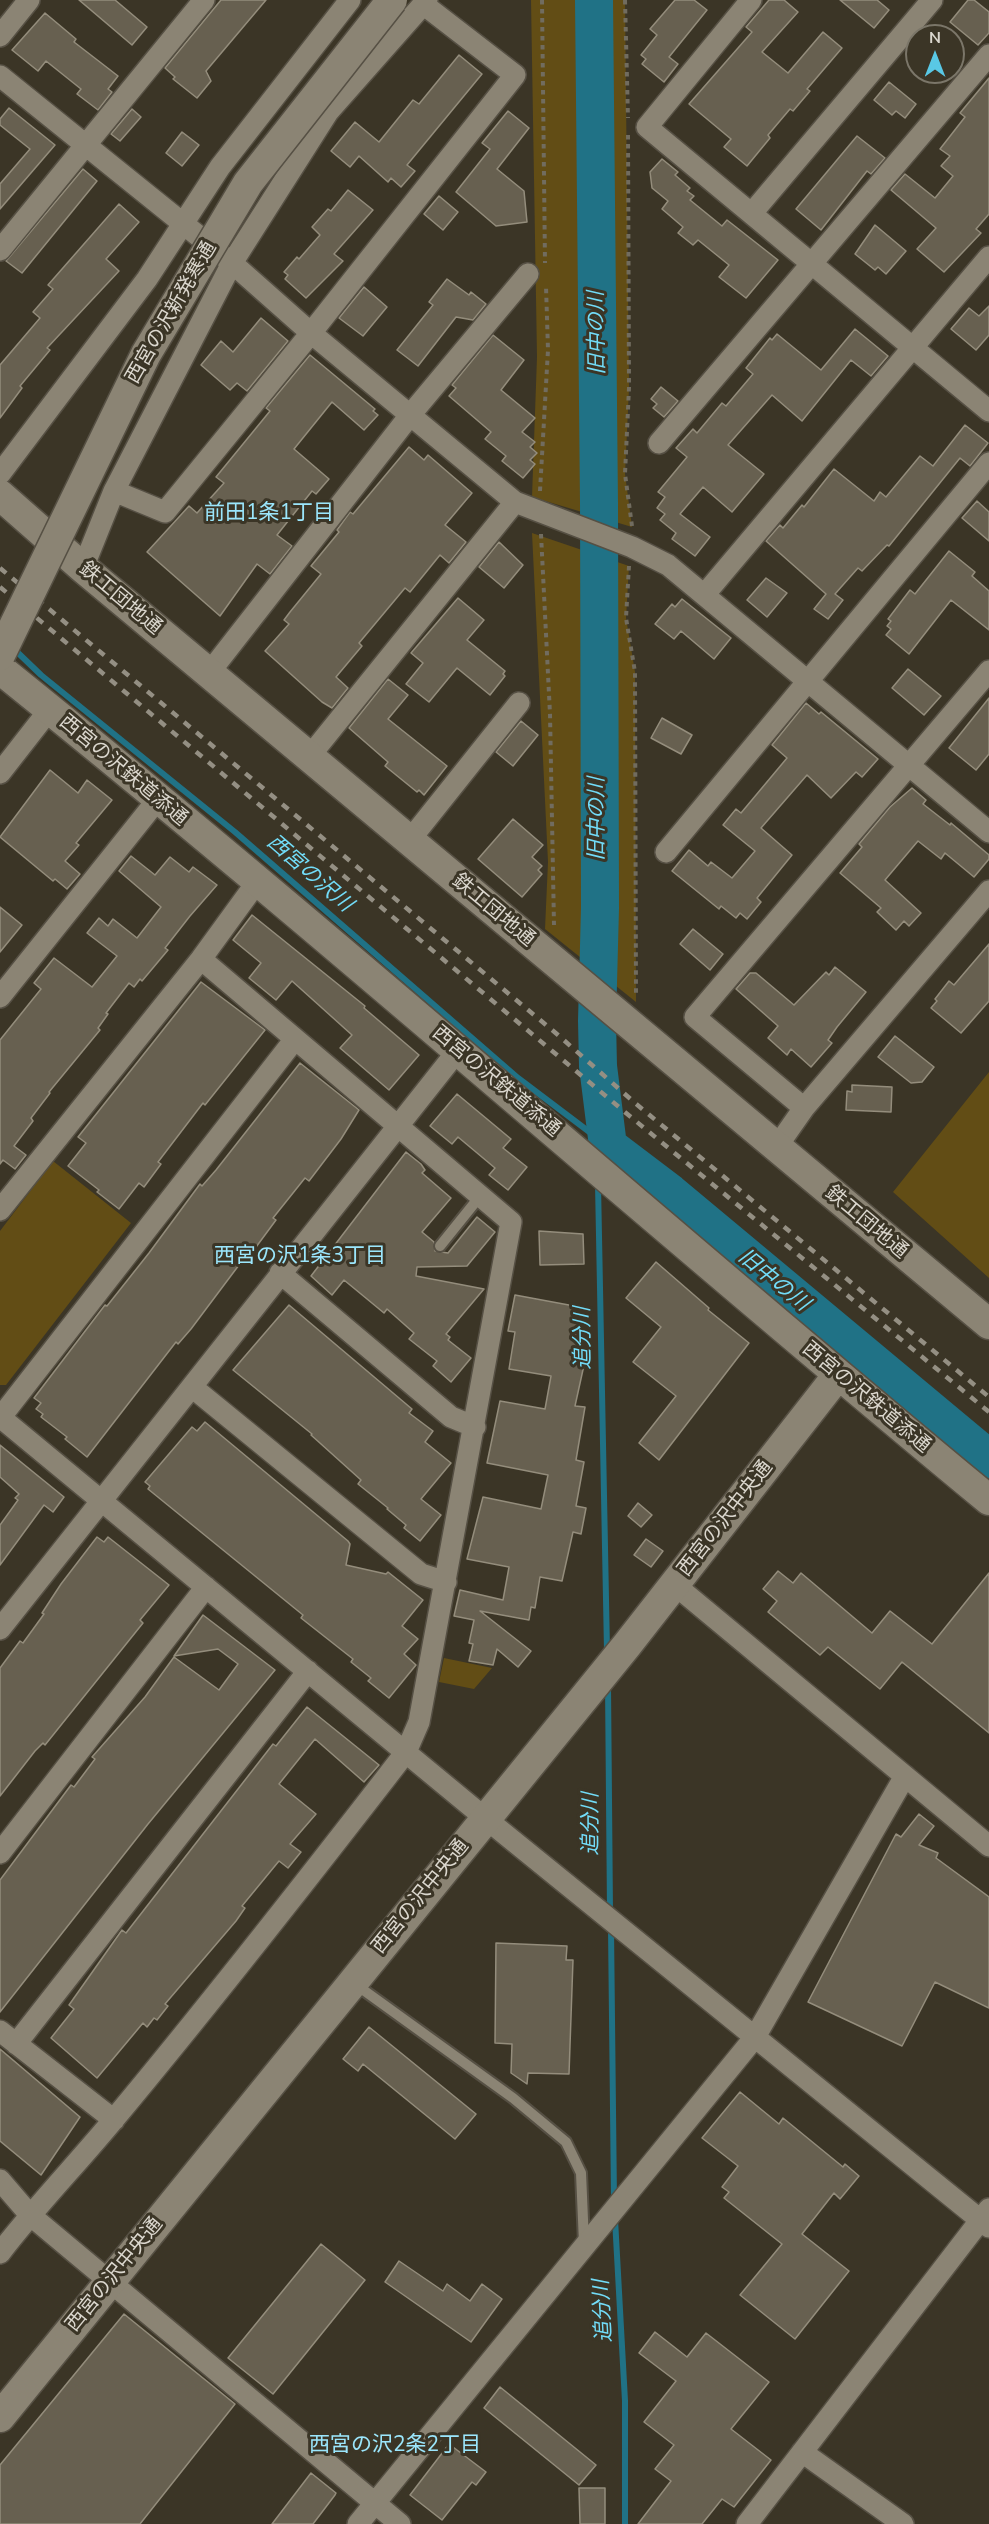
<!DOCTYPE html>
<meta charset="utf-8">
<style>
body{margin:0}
#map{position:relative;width:989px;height:2524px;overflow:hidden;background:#3b3526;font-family:"Nunito Sans",sans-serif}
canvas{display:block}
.north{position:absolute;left:905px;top:24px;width:60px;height:60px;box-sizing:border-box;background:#3b3526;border:2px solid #7b7669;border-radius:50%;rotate:0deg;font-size:16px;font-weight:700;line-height:24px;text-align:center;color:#dbd7ce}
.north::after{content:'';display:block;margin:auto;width:21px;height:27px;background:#59c8e5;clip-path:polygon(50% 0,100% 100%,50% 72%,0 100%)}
</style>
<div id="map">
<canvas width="989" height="2524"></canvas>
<div class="north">N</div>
</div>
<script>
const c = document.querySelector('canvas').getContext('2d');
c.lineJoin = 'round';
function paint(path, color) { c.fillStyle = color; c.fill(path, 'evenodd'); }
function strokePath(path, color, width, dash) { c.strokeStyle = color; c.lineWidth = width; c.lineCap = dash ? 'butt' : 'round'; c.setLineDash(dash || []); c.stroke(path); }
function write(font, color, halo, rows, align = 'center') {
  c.font = font + ' "Nunito Sans","Noto Sans JP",sans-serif'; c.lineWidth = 6; c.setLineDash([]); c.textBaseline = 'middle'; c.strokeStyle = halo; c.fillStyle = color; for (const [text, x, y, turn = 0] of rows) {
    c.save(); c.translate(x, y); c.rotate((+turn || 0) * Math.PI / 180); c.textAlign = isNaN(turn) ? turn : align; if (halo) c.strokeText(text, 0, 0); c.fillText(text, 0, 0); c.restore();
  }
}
paint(new Path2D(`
 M531 0H625L629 388 625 474 632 527 532 497 537 357Z
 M532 533 629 566 626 618 635 672 636 1002 545 929 548 862Z
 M989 1072V1278L893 1192Z
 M53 1161 131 1223 6 1385H0V1231Z
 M444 1658 492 1668 474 1689 439 1682Z`), '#624d15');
strokePath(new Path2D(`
 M14 649 41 675 235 832 518 1078 608 1146
 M596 1139 597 1156
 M598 1184 607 1651
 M608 1685 610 1912
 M611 1928 614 2200
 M615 2219 625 2401V2524`), '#207286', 6);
strokePath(new Path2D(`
 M594 0 599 503 600 908 597 1021 598 1066 608 1146 670 1193 989 1459`), '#207286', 38);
const building = new Path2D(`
 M79 0H115L147 27 132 45Z
 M221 0H266L206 71 211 81 197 98 173 79 175 77 165 68Z
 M675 0H694L707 10 669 57 678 64 664 82 642 64 646 59 641 55 657 35 650 29Z
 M769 0H784L798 12 762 52 788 73 823 32 842 48 807 89 810 91 793 111 790 109 768 135 770 138 747 166 724 147 731 139 689 104 752 32 746 27Z
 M840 0H877L889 10 874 28Z
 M968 0H974L989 12V33L978 45 950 22Z
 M45 13 76 39 74 42 118 76 108 89 112 92 98 110 77 94 81 89 46 61 38 71 12 50Z
 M459 55 482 74 407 165 415 171 401 187 391 178 388 182 359 156 350 167 331 151 355 122 379 142 413 100 419 104Z
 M989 78V214L976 229 981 233 944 272 917 249 936 228 891 190 905 174 935 198 953 176 941 166 950 156 940 149 965 117 960 113Z
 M889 82 916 104 905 118 896 111 892 115 874 100Z
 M9 108 55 145 0 209V184L30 149 0 125V119Z
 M132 109 141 117 120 141 111 134Z
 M508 111 529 128 497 169 524 191 527 222 496 226 456 192 490 149 482 143Z
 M182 132 199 145 182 166 166 153Z
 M857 136 885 158 871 174 867 171 821 230 796 209Z
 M662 159 678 172 675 175 690 188 687 191 694 196 690 200 722 226 727 220 778 260 746 298 719 277 729 265 698 240 693 245 678 233 683 227 662 209 668 201 652 188 650 172Z
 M83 169 97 181 22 273 6 261Z
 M348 190 373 210 334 254 343 261 306 298 285 279 288 275 284 272 297 257 299 259 320 235 312 227 328 209 331 211Z
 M439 196 458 212 443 230 424 214Z
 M119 204 139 222 106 259 119 271 47 348 50 350 20 386 22 388 0 418V365L40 318 33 312 53 289 48 285Z
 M875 225 906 251 886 274 878 267 875 270 855 254Z
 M447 279 469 295 471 292 486 304 473 320 456 317 418 366 397 350 433 305 429 302Z
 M364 287 387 307 363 336 339 318Z
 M989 306V335L976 350 951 329 969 308 979 316Z
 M261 318 288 341 247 391 237 383 230 390 201 365 221 341 233 352Z
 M855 329 888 356 871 376 851 360 802 421 772 395 728 445 764 474 732 512 703 487 680 514 710 537 695 556 672 539 676 533 660 520 665 514 657 508 665 497 658 492 687 457 676 448 693 429 697 433 722 403 726 406 753 374 746 368 770 338 772 340 777 334 821 370Z
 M493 335 524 360 501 390 535 418 522 432 535 442 530 447 537 453 530 460 535 464 523 478 502 461 506 456 485 439 491 432 449 396 456 388 452 385Z
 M310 355 375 409 373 411 378 415 364 430 332 402 294 449 329 479 316 494 312 491 277 535 292 546 270 574 257 564 220 616 147 552 189 506 197 513 224 483 216 477 270 411 266 408Z
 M661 387 678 401 664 417 653 408 657 404 651 399Z
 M965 425 988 443 970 466 960 458 889 546 887 545 862 571 858 568 835 594 843 600 828 619 814 609 826 594 766 541 780 525 783 528 802 505 804 507 834 469 874 501 880 492 886 497 920 456 933 466Z
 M409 447 424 460 428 455 472 493 445 525 466 542 449 563 440 555 410 592 405 588 359 643 362 646 336 677 348 688 332 708 322 702 265 651 289 624 284 620 290 612 321 574 311 566 339 532 337 530 350 512 353 514Z
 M977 501 989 512V541L962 518Z
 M499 542 523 565 504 588 479 567Z
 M949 551 975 572 972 576 989 591V630L951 600 909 654 886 635 891 629 887 626 891 621 888 619 910 590 915 594Z
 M766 578 787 593 767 617 747 600Z
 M458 598 484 620 467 640 505 671 503 674 505 676 490 695 457 668 429 702 406 684 423 663 411 653Z
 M682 599 731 638 714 659 681 631 674 639 655 624 672 604 675 607Z
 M908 669 941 696 924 715 892 688Z
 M388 679 408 695 388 719 447 766 424 795 419 790 417 792 385 766 388 762 349 728Z
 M989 698V754L976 770 949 748Z
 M806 703 819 714 821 712 878 759 862 777 856 772 831 798 807 775 761 828 792 855 757 898 761 902 747 919 740 913 736 918 721 906 719 909 672 871 689 850 708 866 711 862 732 878 755 851 723 825 736 809 741 813 787 758 772 745Z
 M662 718 692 735 681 754 651 738Z
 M521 721 538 735 513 766 496 752Z
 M50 770 78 793 87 780 112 800 76 843 79 845 65 861 80 874 67 889 55 879 53 881 0 837Z
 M912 788 926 800 923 804 950 825 951 823 989 855V859L974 877 945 853 941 859 918 841 885 880 921 913 909 926 904 921 896 930 877 912 881 908 840 873 862 847 859 844 890 807Z
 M513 819 543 845 532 857 542 866 538 870 542 874 522 897 478 859Z
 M131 856 155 875 170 857 189 872 193 867 217 885 190 916 165 948 168 950 142 981 140 979 134 987 129 983 106 1013 108 1014 98 1028 100 1030 49 1092 50 1093 31 1118 33 1121 14 1146 26 1155 15 1169 3 1160 0 1164V1040L41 989 34 983 54 958 92 987 117 956 87 933 99 918 108 926 113 919 137 938 161 907 119 871Z
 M0 907 22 925 0 952Z
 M252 915 365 1006 364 1008 419 1055 389 1090 340 1048 352 1035 292 981 276 1000 249 978 261 963 233 940Z
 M693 929 723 954 710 970 680 944Z
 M989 944V1001L961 1033 931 1008 937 1001 935 999 949 981 954 985Z
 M835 967 866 992 837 1027 828 1040 832 1043 811 1067 791 1049 787 1055 768 1038 778 1026 736 989 750 973H756L794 1005 826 972 829 975Z
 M201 982 265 1030 205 1105 203 1103 158 1162 161 1164 144 1187 139 1183 119 1209 97 1192 99 1190 68 1166 86 1143 78 1137Z
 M895 1036 934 1067 922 1082 911 1083 878 1057Z
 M300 1063 359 1110 341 1139 309 1181 305 1178 273 1218 276 1220 245 1262 242 1261 191 1329 178 1344 176 1342 87 1457 65 1439 67 1437 41 1417 43 1414 36 1409 41 1403 34 1398 105 1305 107 1306 149 1253 200 1184 202 1186 216 1170Z
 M852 1085 892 1087 891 1112 846 1110 847 1091 852 1092Z
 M457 1094 511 1139 503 1148 527 1167 508 1190 489 1175 495 1168 458 1137 452 1144 430 1126Z
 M406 1152 421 1164 425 1170 422 1173 451 1198 422 1232 434 1242 435 1251 448 1253 477 1217 495 1232 467 1266 417 1267 416 1276 484 1289 446 1334 450 1337 448 1340 471 1358 451 1382 433 1366 437 1361 409 1339 414 1333 387 1309 384 1313 344 1280 332 1295 311 1276Z
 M539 1231 583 1234 584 1264 540 1265Z
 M656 1262 709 1308 708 1310 749 1343 659 1460 639 1443 676 1396 633 1362 661 1327 626 1298Z
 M515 1295 585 1308 576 1354 586 1356 575 1406 585 1407 576 1460 584 1462 576 1506 586 1508 581 1534 573 1532 562 1581 540 1577 535 1608 531 1607 529 1620 480 1611 531 1651 518 1667 497 1649 493 1665 469 1661 473 1644 469 1643 474 1620 454 1616 460 1590 503 1600 509 1567 467 1559 483 1497 541 1509 548 1475 487 1463 500 1401 545 1409 551 1376 509 1369 515 1332 508 1331Z
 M289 1305 412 1409 409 1413 433 1431 425 1442 451 1463 421 1499 441 1515 420 1541 404 1528 406 1525 387 1509 388 1508 358 1484 361 1480 311 1435 312 1434 233 1370Z
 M205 1422 348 1541 350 1544 346 1565 386 1574 388 1572 423 1600 402 1626 418 1639 404 1654 416 1665 389 1698 368 1681 371 1678 351 1662 353 1659 301 1618 303 1615 148 1489 150 1486 145 1482 192 1427 197 1431Z
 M0 1445 64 1497 53 1512 44 1505 0 1565V1525L18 1500 15 1498 19 1494 0 1477Z
 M638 1503 652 1515 641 1527 628 1516Z
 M97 1537 104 1542 108 1537 169 1585 140 1620 143 1623 45 1745 43 1743 35 1751 0 1796V1668L20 1641 23 1643 44 1614 42 1613 61 1584Z
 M646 1539 663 1551 651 1567 634 1555Z
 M778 1571 793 1583 801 1573 872 1633 890 1611 932 1644 989 1573V1733L902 1662 880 1689 828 1647 820 1655 768 1612 777 1601 763 1589Z
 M203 1615 275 1670 148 1824 0 2012V1880L71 1785 74 1787 95 1759 92 1757 145 1697 174 1657 219 1690 238 1664 218 1649 174 1656Z
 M307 1707 379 1765 364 1782 315 1739 279 1784 316 1814 290 1844 301 1852 288 1868 279 1861 242 1906 245 1908 236 1921 165 2004 168 2006 157 2020 154 2018 147 2027 143 2023 97 2078 51 2038 74 2009 69 2005 122 1930 126 1933 273 1744 276 1746Z
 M919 1814 934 1826 919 1845 938 1853 936 1858 989 1897V2008L935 1982 902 2046 808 2002 896 1834 901 1837Z
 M496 1943 567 1946 566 1960H573L569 2074 528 2073 527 2084 511 2073 512 2044 495 2043Z
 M369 2027 476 2114 455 2139 363 2064 358 2071 343 2059Z
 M0 2049 80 2117 41 2175 0 2141Z
 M740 2092 779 2124 783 2118 843 2167 845 2164 859 2176 840 2199 834 2193 802 2234 849 2271 795 2339 740 2295 782 2244 724 2198 729 2192 722 2187 738 2166 702 2138Z
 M321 2244 365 2280 273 2394 228 2358Z
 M399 2261 443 2291 447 2284 470 2301 482 2284 502 2299 471 2342 385 2282Z
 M124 2314 235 2404 140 2524H0V2465Z
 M655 2332 687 2357 706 2333 769 2382 731 2429 771 2460 734 2507 722 2499 702 2524H638L671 2481 655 2469 674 2445 644 2422 676 2381 639 2353Z
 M500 2387 596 2465 579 2485 484 2408Z
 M449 2444 486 2472 476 2485 472 2482 442 2520 410 2495Z
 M311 2473 336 2493 335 2495 313 2524H272Z
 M579 2488H605V2524H580Z`);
paint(building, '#676050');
strokePath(building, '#948d7c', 1.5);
const lane = new Path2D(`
 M440 1246 481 1195
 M355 1984 513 2098 566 2142 581 2173 584 2243`);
const street = new Path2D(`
 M751 0 647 127 989 411
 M0 36 29 0
 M0 76 232 263 311 333 515 502 632 547 668 565 989 832
 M752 213 932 0
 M0 250 204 0
 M659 443 989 55
 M0 474 147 279 220 167 350 0
 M114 491 165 512 311 333 515 75 423 4
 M83 568 114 491 232 263 328 112 427 0
 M705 594 989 257
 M209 673 411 414 528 274
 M309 757 515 502
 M0 773 50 709
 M409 841 519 703
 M666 852 989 463
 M0 997 158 799
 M804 1108 695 1017 989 671
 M776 1148 804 1108 989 891
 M0 1210 201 959 257 882
 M280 1273 451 1417 475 1427
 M192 1387 421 1574 446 1582
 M0 1417 485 1818 989 2227
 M0 1418 295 1039
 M675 1585 989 1846
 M0 1629 459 1049
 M0 1853 206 1587
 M0 2031 114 2120
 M16 2044 308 1671
 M0 2180 30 2215 400 2524
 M0 2253C36 2206 77 2164 115 2118 215 1998 311 1875 406 1752L419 1722 511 1222 201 959
 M802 2452 903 2524
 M358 2524 755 2037 905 1776
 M747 2524 989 2209`);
const secondary = new Path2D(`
 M0 495 83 568 989 1324
 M0 669C336 939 657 1226 989 1500
 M0 2417 627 1645 838 1375`);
strokePath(lane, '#565044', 14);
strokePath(street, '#565044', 24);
strokePath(secondary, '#565044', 33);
strokePath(new Path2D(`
 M542 0 545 263
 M625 0 628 118
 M628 135 629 388 625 474 632 526
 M540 491 548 350 546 286
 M541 534 550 714 554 925
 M629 566 626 618 635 672 636 996`), '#716c5f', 4, [4.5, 4.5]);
strokePath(lane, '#8b8474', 10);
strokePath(street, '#8b8474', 21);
strokePath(secondary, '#8b8474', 30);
strokePath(new Path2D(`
 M0 568 558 1035 635 1103 989 1397
 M0 587 626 1113 989 1412`), '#948f83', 4.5, [8, 8]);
const secondaryBridge = new Path2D(`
 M0 655 146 354 248 183 392 0`);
strokePath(secondaryBridge, '#565044', 33, []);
strokePath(secondaryBridge, '#8b8474', 30);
write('20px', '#dbd7ce', '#3b3526', [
 ["西宮の沢新発寒通",172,313,-60],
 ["鉄工団地通",120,599,40],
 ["西宮の沢鉄道添通",123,771,40],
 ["鉄工団地通",493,911,40],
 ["西宮の沢鉄道添通",496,1082,40],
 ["鉄工団地通",866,1223,40],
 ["西宮の沢鉄道添通",866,1398,40],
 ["西宮の沢中央通",726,1519,-52],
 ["西宮の沢中央通",421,1897,-51],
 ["西宮の沢中央通",115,2275,-51]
]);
write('italic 21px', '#72dcf8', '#3b3526', [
 ["旧中の川",598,333,-91],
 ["旧中の川",598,819,-90],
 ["西宮の沢川",309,874,41],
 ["旧中の川",773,1281,39],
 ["追分川",584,1338,-91],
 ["追分川",592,1824,-90],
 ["追分川",604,2311,-93]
]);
write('21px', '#9be6fc', '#3b3526', [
 ["前田1条1丁目",269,514],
 ["西宮の沢1条3丁目",300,1257],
 ["西宮の沢2条2丁目",395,2446]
]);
</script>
